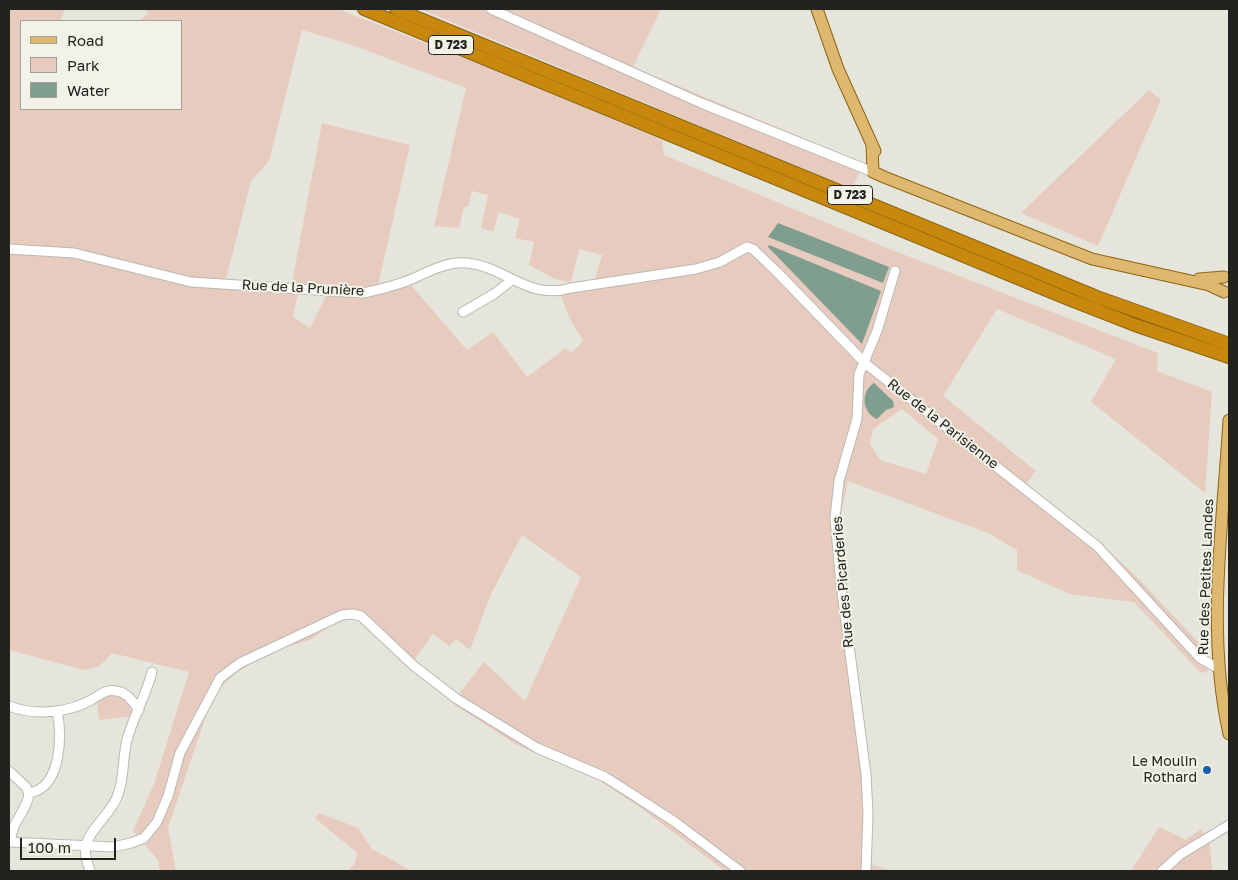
<!DOCTYPE html>
<meta charset="utf-8">
<style>
body{margin:0}
#map{position:relative;width:1238px;height:880px;overflow:hidden;background:#e5e5dc;font-family:"Golos Text",sans-serif}
canvas{display:block}
.frame{position:absolute;inset:0;border:10px solid #22221f;pointer-events:none}
.legend{position:absolute;left:20px;top:20px;width:162px;height:90px;box-sizing:border-box;background:#f2f2e9;border:1px solid #9f9f98;margin:0;padding:6px 9px;list-style:none;font-size:15px;color:#22221f}
.legend li{display:flex;align-items:center;gap:10px;height:25px}
.legend b{width:25px;border:1px solid #9f9f98}
.scale{position:absolute;left:20px;top:838px;width:96px;height:22px;box-sizing:border-box;border:2px solid #22221f;border-top:0;padding-left:6px;font-size:15px;line-height:18px;white-space:nowrap;color:#22221f;-webkit-text-stroke:4px #f2f2e9;paint-order:stroke}
</style>
<div id="map">
<canvas width="1238" height="880"></canvas>
<div class="frame"></div>
<ul class="legend">
<li><b style="height:6px;background:#ddb86e"></b>Road</li>
<li><b style="height:14px;background:#e7cbbf"></b>Park</li>
<li><b style="height:14px;background:#7f9e90"></b>Water</li>
</ul>
<div class="scale">100 m</div>
</div>
<script>
const c = document.querySelector('canvas').getContext('2d');
c.lineJoin = 'round';
function paint(path, color) { c.fillStyle = color; c.fill(path, 'evenodd'); }
function strokePath(path, color, width, dash) { c.strokeStyle = color; c.lineWidth = width; c.lineCap = dash ? 'butt' : 'round'; c.setLineDash(dash || []); c.stroke(path); }
function write(font, color, halo, rows, align = 'center') {
  c.font = font + ' "Golos Text",sans-serif'; c.lineWidth = 4; c.setLineDash([]); c.textBaseline = 'middle'; c.strokeStyle = halo; c.fillStyle = color; for (const [text, x, y, turn = 0] of rows) {
    c.save(); c.translate(x, y); c.rotate((+turn || 0) * Math.PI / 180); c.textAlign = isNaN(turn) ? turn : align; if (halo) c.strokeText(text, 0, 0); c.fillText(text, 0, 0); c.restore();
  }
}
paint(new Path2D(`
 M9 9H66L59 21H21V109H181V21H138L148 14 145 9H338L507 75 662 140 664 155 892 250 1158 353 1157 371 1212 392 1205 493 1091 402 1116 359 997 309 943 396 1036 471 1026 484 1091 535 1133 573 1203 647 1208 671 1201 673 1134 602 1069 594 1017 570V550L988 533 848 481 839 523 870 767 873 822 870 864 892 871H725L638 806 600 781 515 744 452 703 484 662 525 701 581 577 522 535 491 594 470 650 456 639 449 646 433 634 408 668 359 621 351 618 340 620 310 640 272 651 234 674 217 691 211 701 168 828 176 871H160L158 860 133 831 154 784 189 672 112 653 100 666 85 670 9 650ZM302 30 352 45 466 88 434 226 459 228 464 207H468L472 191 488 195 481 228 493 232 499 212 520 219 515 238 534 242 529 265 555 279 571 283 579 249 602 255 592 289 576 291 561 296 569 317 583 341 571 353 566 348 527 377 493 332 467 350 410 284 376 294 410 145 322 123 290 293 224 287 251 181 269 161ZM298 294 326 296 310 328 293 317ZM902 409 938 439 926 474 880 460 870 444 873 429Z
 M420 9H661L633 67 863 163 852 189Z
 M1149 90 1161 100 1098 246 1021 213Z
 M108 695C122 694 132 701 132 716L99 720 97 701Z
 M319 813 358 828 372 849 412 871H348L355 863 357 853 315 818Z
 M1159 827 1186 840 1201 829 1210 846 1212 871H1131Z`), '#e7cbbf');
paint(new Path2D(`
 M778 223 889 267 883 283 768 237Z
 M769 245 881 291 862 344 768 247Z
 M874 383 893 401 894 407 886 410 877 419C862 413 860 392 874 383Z`), '#7f9e90');
const minor = new Path2D(`
 M491 9 701 103 873 172
 M9 249 74 253 191 282 363 293C378 290 393 286 407 281 425 274 445 261 466 263 505 266 528 301 571 288L696 269 720 262 747 247 753 249 777 272 866 364 1097 546 1200 658 1218 668
 M463 312 494 294 512 280
 M9 706C34 716 68 713 91 700 100 695 106 689 116 691 127 692 133 702 139 710
 M9 771 26 787 29 793
 M11 840C11 822 28 810 29 793 62 788 62 735 57 711
 M9 842 113 847 131 843 144 838 157 822 168 796 180 753 220 678 240 663 342 615 352 614 361 616 414 666 457 699 537 748 605 777 624 789 675 822 740 871
 M90 871C87 863 84 854 86 845 91 827 110 815 117 797 125 779 122 759 127 740 133 717 146 696 152 672
 M866 871 868 814 866 774 841 585 835 518 839 481 857 419 859 374 877 331 895 271
 M1162 871 1181 854 1229 825`);
const major = new Path2D(`
 M817 9 838 69 875 151
 M872 144 873 172 884 177 1092 259 1209 285 1224 292
 M1199 279 1224 277
 M1229 420C1223 524 1206 632 1229 734`);
const highway = new Path2D(`
 M364 9 1066 298 1135 325 1229 357
 M396 9 1097 297 1229 344`);
strokePath(minor, '#bab9b1', 11);
strokePath(major, '#8d6413', 13);
strokePath(highway, '#8d6413', 14);
strokePath(minor, '#fff', 9);
strokePath(major, '#ddb86e', 11);
strokePath(highway, '#c7880d', 12);
for (const [x, y, r, color] of [
 [1207,770,5,"#1a5eae"]
]) { const dot = new Path2D(); dot.arc(x, y, r, 0, 2 * Math.PI); c.fillStyle = color; c.fill(dot); strokePath(dot, '#f2f2e9', 2); }
for (const [x, y, w] of [
 [451,45,45],
 [850,195,45]
]) { const box = new Path2D(); box.roundRect(x - w / 2, y - 9.5, w, 19, 4); c.fillStyle = '#f2f2e9'; c.fill(box); strokePath(box, '#22221f', 1); }
write('bold 12px', '#22221f', null, [
 ["D 723",451,45],
 ["D 723",850,195]
]);
write('14px', '#22221f', '#f2f2e9', [
 ["Rue de la Prunière",303,288,3],
 ["Rue de la Parisienne",943,424,38],
 ["Rue des Petites Landes",1206,577,-88],
 ["Rue des Picarderies",843,582,-95]
]);
write('14px', '#22221f', '#f2f2e9', [
 ["Le Moulin",1197,762],
 ["Rothard",1197,778]
], 'right');
</script>
